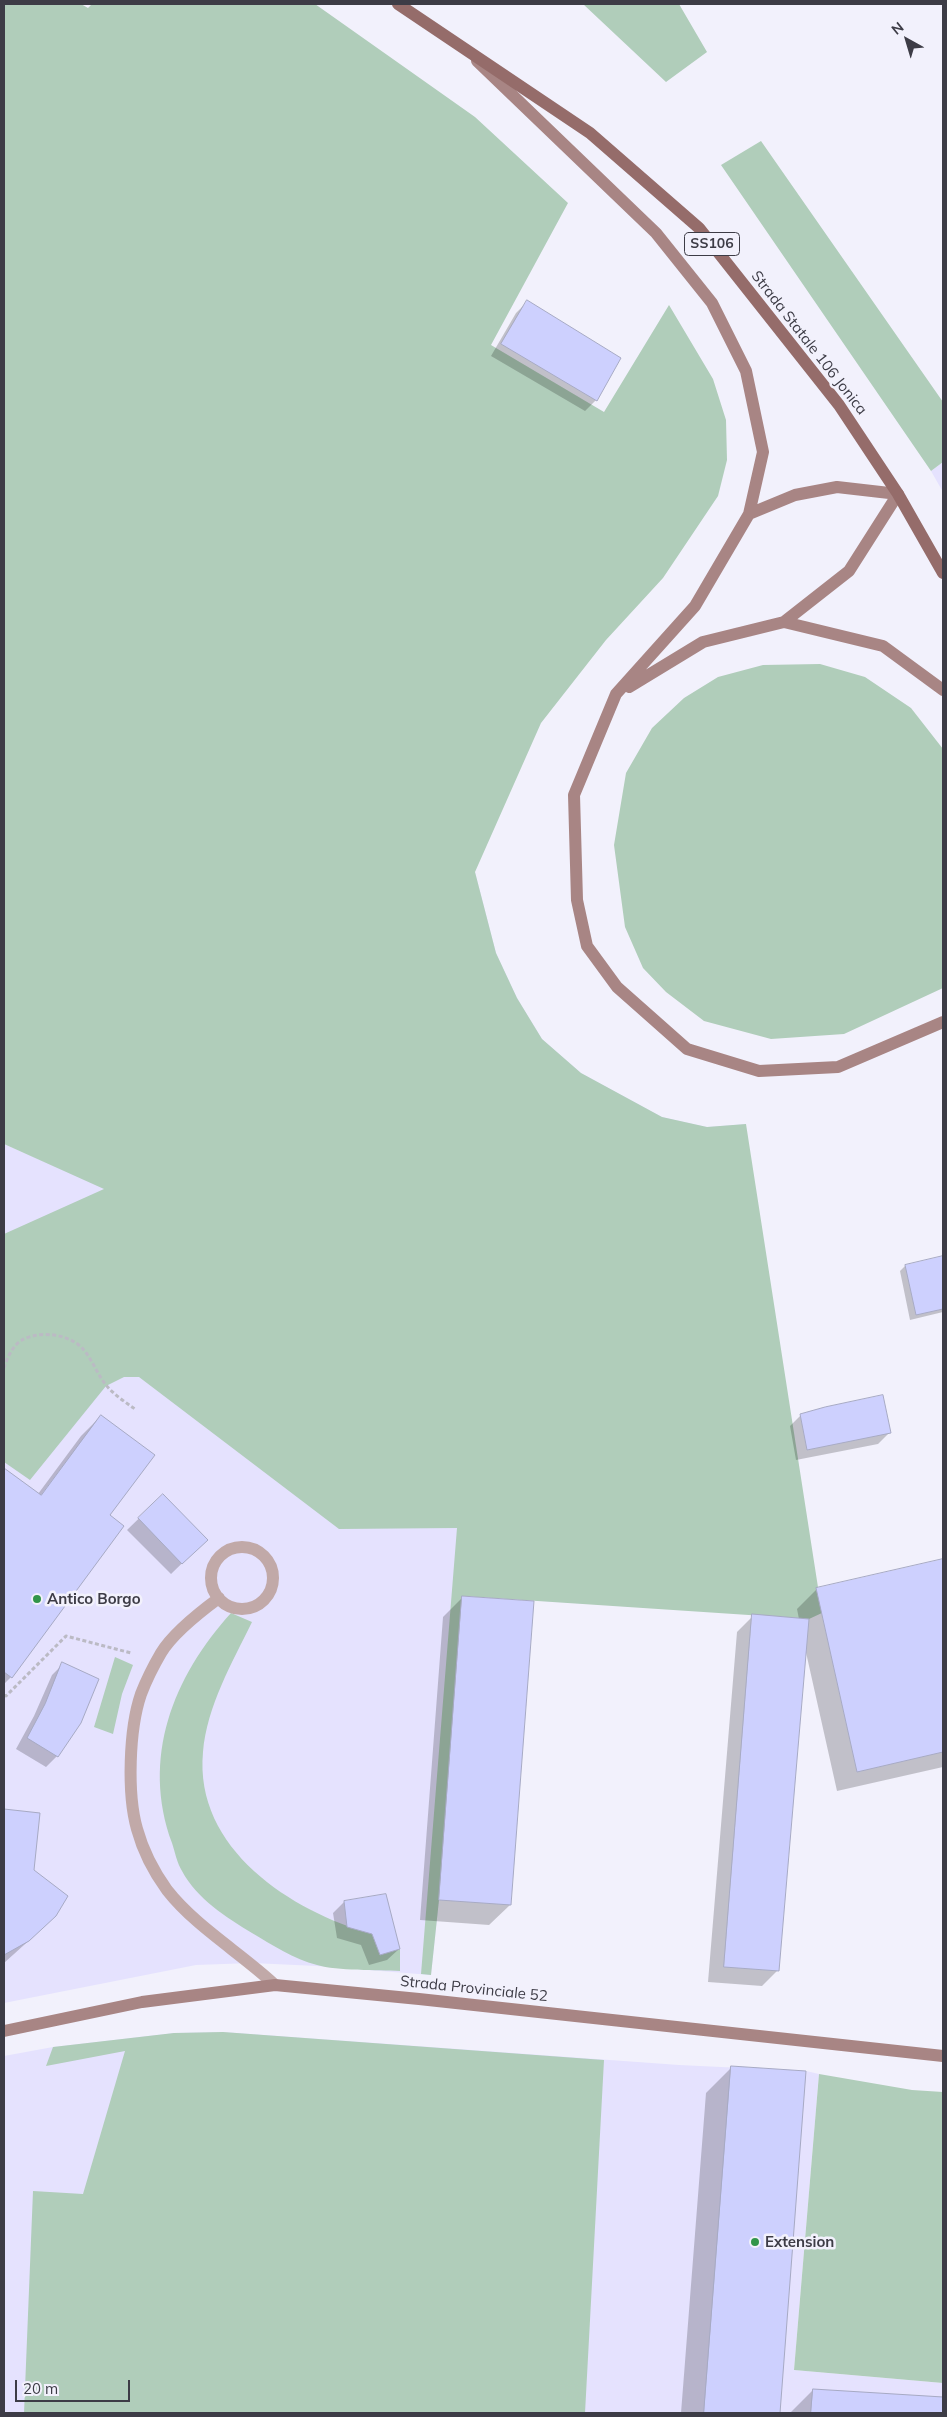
<!DOCTYPE html>
<style>
body{margin:0}
#map{position:relative;width:947px;height:2417px;overflow:hidden;background:#f2f1fc;font-family:Mulish,sans-serif}
canvas{display:block}
.frame{position:absolute;inset:0;border:5px solid #3d3c46;pointer-events:none}
.north{position:absolute;left:882px;top:15px;width:50px;height:50px;-webkit-text-stroke:4px #f2f1fc;paint-order:stroke;rotate:321deg;font-size:14px;font-weight:700;line-height:20px;text-align:center;color:#3d3c46}
.north::after{content:'';display:block;margin:auto;width:18px;height:22px;background:#3d3c46;clip-path:polygon(50% 0,100% 100%,50% 72%,0 100%)}
.scale{position:absolute;left:15px;top:2380px;width:115px;height:22px;box-sizing:border-box;border:2px solid #3d3c46;border-top:0;padding-left:6px;font-size:15px;line-height:18px;white-space:nowrap;color:#3d3c46;-webkit-text-stroke:4px #f2f1fc;paint-order:stroke}
</style>
<div id="map">
<canvas width="947" height="2417"></canvas>
<div class="frame"></div>
<div class="north">N</div>
<div class="scale">20 m</div>
</div>
<script>
const c = document.querySelector('canvas').getContext('2d');
c.lineJoin = 'round';
function paint(path, color) { c.fillStyle = color; c.fill(path, 'evenodd'); }
function strokePath(path, color, width, dash) { c.strokeStyle = color; c.lineWidth = width; c.lineCap = dash ? 'butt' : 'round'; c.setLineDash(dash || []); c.stroke(path); }
function write(font, color, halo, rows, align = 'center') {
  c.font = font + ' Mulish,sans-serif'; c.lineWidth = 5; c.setLineDash([]); c.textBaseline = 'middle'; c.strokeStyle = halo; c.fillStyle = color; for (const [text, x, y, turn = 0] of rows) {
    c.save(); c.translate(x, y); c.rotate((+turn || 0) * Math.PI / 180); c.textAlign = isNaN(turn) ? turn : align; if (halo) c.strokeText(text, 0, 0); c.fillText(text, 0, 0); c.restore();
  }
}
paint(new Path2D(`
 M943 462V492L931 471Z
 M475 872 496 953 517 998 542 1039 581 1073 662 1117 707 1127 746 1124 752 1614 462 1596 439 1900 431 1975 317 1966 252 1963 196 1965 4 2003V1144L105 1188Z
 M223 2032 679 2065 806 2071 819 2074 794 2370 943 2383V2413H4V2056L53 2047 174 2033Z`), '#e5e2fe');
paint(new Path2D(`
 M4 4H81L88 8 92 4H315L475 117 568 203 491 345 604 412 669 305 713 379 726 420 727 460 718 496 663 578 606 640 541 723 475 872 496 953 517 998 542 1039 581 1073 662 1117 707 1127 746 1124 822 1613 809 1619 462 1596 439 1900 431 1975 421 1974 457 1528 339 1529 139 1377H124L106 1386 30 1480 4 1462V1234L104 1189 4 1144Z
 M583 4H679L707 52 666 82Z
 M761 141 943 402V462L931 471 721 165Z
 M820 664 865 677 911 708 943 749V988L844 1034 771 1039 704 1021 666 992 643 968 625 927 614 845 626 773 652 728 684 698 718 677 763 665Z
 M231 1613 252 1622C232 1663 207 1706 203 1752 194 1849 291 1911 372 1934L380 1955 400 1949V1971C378 1970 337 1971 317 1965 294 1959 272 1945 252 1933 226 1917 197 1899 182 1871 177 1863 175 1852 172 1843 141 1758 173 1677 231 1613Z
 M115 1657 133 1665 122 1694 113 1734 94 1727Z
 M223 2032 604 2060 585 2413H24L33 2191 83 2194 125 2051 46 2066 53 2047 174 2033Z
 M819 2074 912 2090 943 2092V2383L794 2370Z`), '#b0cdba');
paint(new Path2D(`
 M527 302 596 400 585 411 491 356 516 313Z
 M943 1258V1312L910 1320 900 1271 905 1266Z
 M801 1415 889 1433 878 1444 796 1460 790 1426Z
 M101 1416 109 1516 11 1677 4 1684V1469L38 1494 81 1436Z
 M163 1495 206 1540 171 1574 127 1530Z
 M943 1561V1767L837 1791 805 1648 778 1970 762 1986 708 1982 737 1632 753 1616 799 1619 797 1609 817 1589Z
 M463 1597 510 1905 489 1925 420 1920 443 1617Z
 M63 1664 57 1756 46 1767 16 1749 34 1716 52 1675Z
 M4 1810 39 1814 33 1870 34 1936 4 1963Z
 M344 1902 399 1949 387 1960 369 1965 361 1945 337 1938 333 1913Z
 M732 2067 804 2072 778 2413H681L706 2093Z
 M813 2390 943 2398V2413H790Z`), '#0003');
const building = new Path2D(`
 M527 300 621 358 597 401 501 344Z
 M943 1256V1309L916 1315 905 1265Z
 M883 1395 891 1433 807 1450 800 1414 825 1407Z
 M101 1415 155 1455 110 1515 124 1526 12 1678 4 1672V1468L41 1495Z
 M163 1494 208 1540 182 1564 138 1518Z
 M943 1559V1752L857 1772 816 1588Z
 M462 1596 534 1601 511 1905 439 1900Z
 M752 1614 809 1619 779 1971 724 1967Z
 M62 1662 99 1679 81 1723 58 1757 27 1738 45 1704Z
 M4 1809 40 1813 34 1870 68 1896 56 1916 29 1941 4 1955Z
 M386 1894 400 1949 380 1955 372 1934 347 1927 344 1901Z
 M731 2066 806 2071 780 2413H704Z
 M813 2389 943 2397V2413H811Z`);
paint(building, '#cdd0fe');
strokePath(building, '#a7aac4', 1);
strokePath(new Path2D(`
 M4 1368C7 1358 13 1345 22 1340 40 1330 70 1334 83 1349 92 1359 97 1374 106 1385 113 1394 125 1402 135 1409
 M4 1695 6 1696 66 1636 131 1653`), '#bbbac4', 3, [4, 2.5]);
strokePath(new Path2D(`
 M211 1578a31 31 0 1 1 62 0a31 31 0 1 1-62 0Z
 M219 1598C200 1612 173 1633 161 1653 154 1665 146 1681 141 1694 129 1729 127 1794 137 1829 143 1851 154 1872 167 1890 196 1927 241 1953 275 1985`), '#c1a9a8', 12);
strokePath(new Path2D(`
 M477 61 656 233 712 303 746 371 763 452 749 514 695 606 616 694 574 795 577 900 587 946 617 987 687 1049 759 1071 838 1067 943 1022
 M784 622 883 646 943 690
 M629 687 703 642 784 622 849 571 898 494 837 487 795 495 749 514
 M4 2031 142 2002 275 1985 419 1999 943 2056`), '#a88584', 12);
strokePath(new Path2D(`
 M398 4 590 133 699 228 839 405 898 494 943 573`), '#956c6a', 12);
for (const [x, y, r, color] of [
 [37,1599,5,"#32954a"],
 [755,2242,5,"#32954a"]
]) { const dot = new Path2D(); dot.arc(x, y, r, 0, 2 * Math.PI); c.fillStyle = color; c.fill(dot); strokePath(dot, '#f2f1fc', 2); }
for (const [x, y, w] of [
 [712,244,55]
]) { const box = new Path2D(); box.roundRect(x - w / 2, y - 11.5, w, 23, 4); c.fillStyle = '#f2f1fc'; c.fill(box); strokePath(box, '#3d3c46', 1); }
write('bold 14px', '#3d3c46', null, [
 ["SS106",712,244]
]);
write('15px', '#3d3c46', '#f2f1fc', [
 ["Strada Statale 106 Jonica",809,343,52],
 ["Strada Provinciale 52",474,1989,6]
]);
write('bold 15px', '#3d3c46', '#f2f1fc', [
 ["Antico Borgo",47,1599],
 ["Extension",765,2242]
], 'left');
</script>
